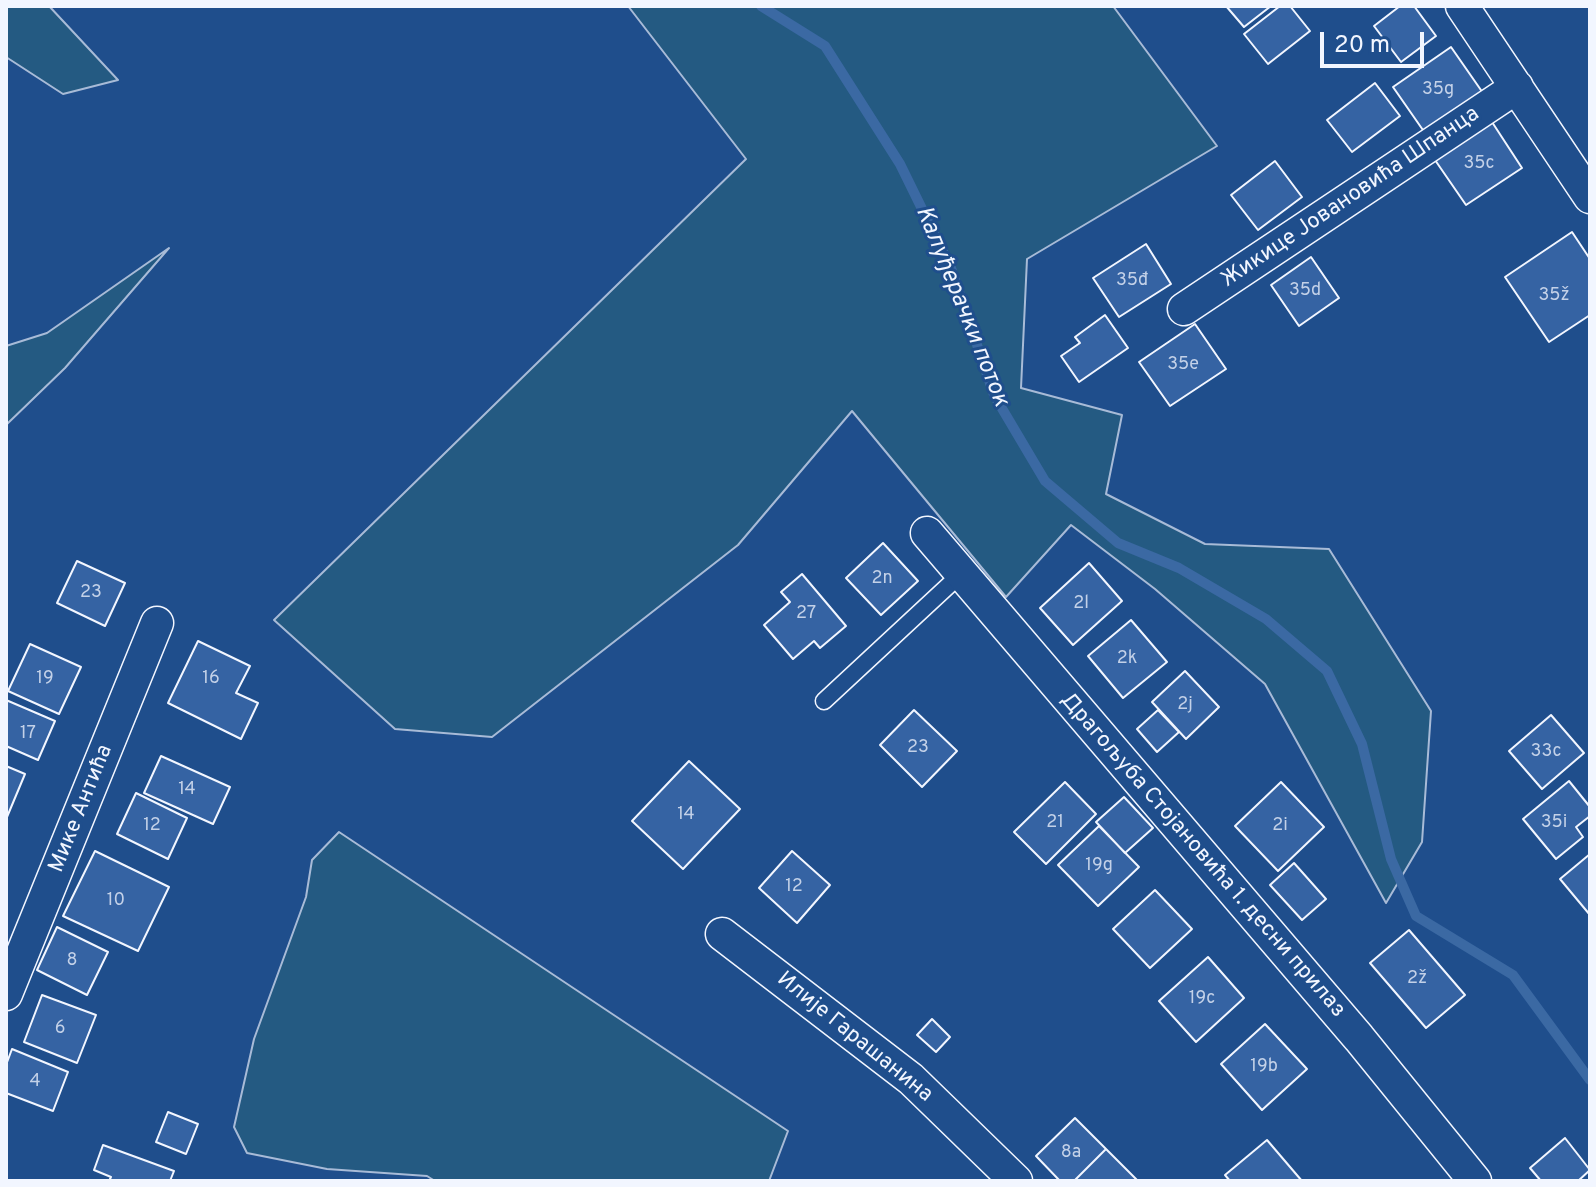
<!DOCTYPE html>
<meta charset="utf-8">
<style>
body{margin:0}
#map{position:relative;width:1596px;height:1187px;overflow:hidden;background:#1f4e8c;font-family:Overpass,sans-serif}
canvas{display:block}
.frame{position:absolute;inset:0;border:8px solid #f2f6ff;pointer-events:none}
.scale{position:absolute;left:1320px;top:32px;width:104px;height:36px;box-sizing:border-box;border:4px solid #f2f6ff;border-top:0;padding-left:10px;font-size:24px;line-height:28px;white-space:nowrap;color:#f2f6ff;-webkit-text-stroke:6px #1f4e8c;paint-order:stroke}
</style>
<div id="map">
<canvas width="1596" height="1187"></canvas>
<div class="frame"></div>
<div class="scale">20 m</div>
</div>
<script>
const c = document.querySelector('canvas').getContext('2d');
c.lineJoin = 'round';
function paint(path, color) { c.fillStyle = color; c.fill(path, 'evenodd'); }
function strokePath(path, color, width, dash) { c.strokeStyle = color; c.lineWidth = width; c.lineCap = dash ? 'butt' : 'round'; c.setLineDash(dash || []); c.stroke(path); }
function write(font, color, halo, rows, align = 'center') {
  c.font = font + ' Overpass,sans-serif'; c.lineWidth = 6; c.setLineDash([]); c.textBaseline = 'middle'; c.strokeStyle = halo; c.fillStyle = color; for (const [text, x, y, turn = 0] of rows) {
    c.save(); c.translate(x, y); c.rotate((+turn || 0) * Math.PI / 180); c.textAlign = isNaN(turn) ? turn : align; if (halo) c.strokeText(text, 0, 0); c.fillText(text, 0, 0); c.restore();
  }
}
const green = new Path2D(`
 M6 6H49L118 80 63 94 6 57Z
 M628 6H1113L1217 146 1027 259 1021 388 1122 415 1106 494 1205 544 1329 549 1431 711 1422 842 1386 903 1265 684 1155 589 1071 525 1006 597 852 411 738 545 492 737 395 729 274 620 746 159Z
 M169 248 65 368 6 425V346L47 333Z
 M339 832 788 1131 769 1181H435L427 1176 327 1169 247 1153 234 1127 254 1039 306 897 312 860Z`);
paint(green, '#245a82');
strokePath(green, '#a8bbd7', 2);
strokePath(new Path2D(`
 M761 6 825 46 900 164 951 268 994 395 1045 481 1118 543 1179 568 1266 619 1327 671 1362 744 1391 859 1416 916 1513 975 1590 1080`), '#3b69a3', 10);
const building = new Path2D(`
 M1226 6H1271L1244 27Z
 M1280 6H1290L1310 31 1268 64 1244 34Z
 M1400 6H1414L1436 36 1401 62 1374 26Z
 M1451 47 1483 93 1425 133 1393 87Z
 M1375 83 1400 116 1352 152 1327 120Z
 M1492 122 1522 168 1466 205 1435 160Z
 M1275 161 1302 197 1258 230 1231 195Z
 M1572 232 1590 259V315L1549 342 1505 277Z
 M1146 244 1171 284 1119 317 1093 278Z
 M1311 257 1339 298 1299 326 1271 285Z
 M1105 315 1128 348 1079 382 1061 356 1080 343 1075 337Z
 M1195 324 1226 369 1170 406 1139 362Z
 M883 543 918 581 881 615 846 578Z
 M77 561 125 583 105 626 57 603Z
 M1089 563 1122 601 1073 645 1040 608Z
 M802 574 846 626 820 648 814 641 793 659 764 625 790 602 781 592Z
 M1131 620 1167 662 1123 698 1088 656Z
 M198 641 250 666 236 693 258 703 241 739 168 703Z
 M30 644 81 667 59 714 8 691Z
 M1185 671 1219 707 1186 739 1152 702Z
 M6 700 55 721 38 760 6 746Z
 M914 710 957 751 922 787 880 745Z
 M1158 710 1179 732 1157 752 1137 729Z
 M1551 715 1584 753 1542 789 1509 751Z
 M161 756 230 787 213 824 144 793Z
 M689 761 740 809 683 869 632 821Z
 M6 766 25 774 7 817H6Z
 M1569 781 1590 807V816L1576 827 1583 837 1556 859 1523 819Z
 M1065 782 1096 814 1046 864 1014 832Z
 M1281 782 1324 827 1278 871 1235 826Z
 M136 793 187 818 168 859 117 834Z
 M1124 797 1153 828 1125 853 1096 822Z
 M1099 826 1139 867 1098 906 1058 865Z
 M95 851 169 887 138 951 63 916Z
 M792 851 830 885 797 923 759 888Z
 M1590 854V915L1560 879Z
 M1294 863 1326 899 1302 920 1270 885Z
 M1155 890 1192 929 1150 968 1113 929Z
 M57 927 108 952 87 995 37 970Z
 M1409 930 1465 995 1426 1028 1370 963Z
 M1208 957 1244 998 1196 1042 1159 1001Z
 M42 995 96 1015 77 1063 24 1042Z
 M932 1019 950 1037 936 1052 917 1035Z
 M1265 1024 1307 1069 1262 1110 1221 1064Z
 M12 1049 68 1072 53 1111 6 1093V1065Z
 M168 1112 198 1124 186 1154 156 1142Z
 M1075 1118 1106 1149 1074 1181H1060L1036 1156Z
 M1565 1138 1590 1170 1578 1181H1541L1530 1168Z
 M1267 1140 1302 1181H1230L1225 1175Z
 M103 1145 174 1171 170 1181H109L111 1177 94 1170Z
 M1106 1149 1137 1180 1074 1181Z`);
paint(building, '#3563a3');
strokePath(building, '#f2f6ff', 2);
const service = new Path2D(`
 M824 701 962 573`);
const minor = new Path2D(`
 M1462 6 1590 197
 M1184 309 1517 87
 M927 533 1359 1038 1475 1181
 M722 934 911 1079 1016 1181
 M6 994 157 623`);
strokePath(service, '#f2f6ff', 19);
strokePath(minor, '#f2f6ff', 35);
strokePath(service, '#1f4e8c', 16);
strokePath(minor, '#1f4e8c', 32);
write('18px', '#c3d1e8', null, [
 ["35g",1438,90],
 ["35c",1479,164],
 ["35đ",1132,281],
 ["35d",1305,291],
 ["35ž",1554,296],
 ["35e",1183,365],
 ["2n",882,579],
 ["23",91,593],
 ["2l",1081,604],
 ["27",806,614],
 ["2k",1127,659],
 ["19",45,679],
 ["16",211,679],
 ["2j",1185,705],
 ["17",28,734],
 ["23",918,748],
 ["33c",1546,752],
 ["14",187,790],
 ["14",686,815],
 ["21",1055,823],
 ["35i",1554,823],
 ["12",152,826],
 ["2i",1280,826],
 ["19g",1099,866],
 ["12",794,887],
 ["10",116,901],
 ["8",72,961],
 ["2ž",1417,979],
 ["19c",1202,999],
 ["6",60,1029],
 ["19b",1264,1067],
 ["4",35,1082],
 ["8a",1071,1153]
]);
write('22px', '#f2f6ff', '#1f4e8c', [
 ["Жикице Јовановића Шпанца",1351,198,-34],
 ["Мике Антића",82,809,-68],
 ["Драгољуба Стојановића 1. десни прилаз",1202,856,49],
 ["Илије Гарашанина",854,1038,39]
]);
write('italic 24px', '#f2f6ff', '#1f4e8c', [
 ["Калуђерачки поток",961,307,68]
]);
</script>
